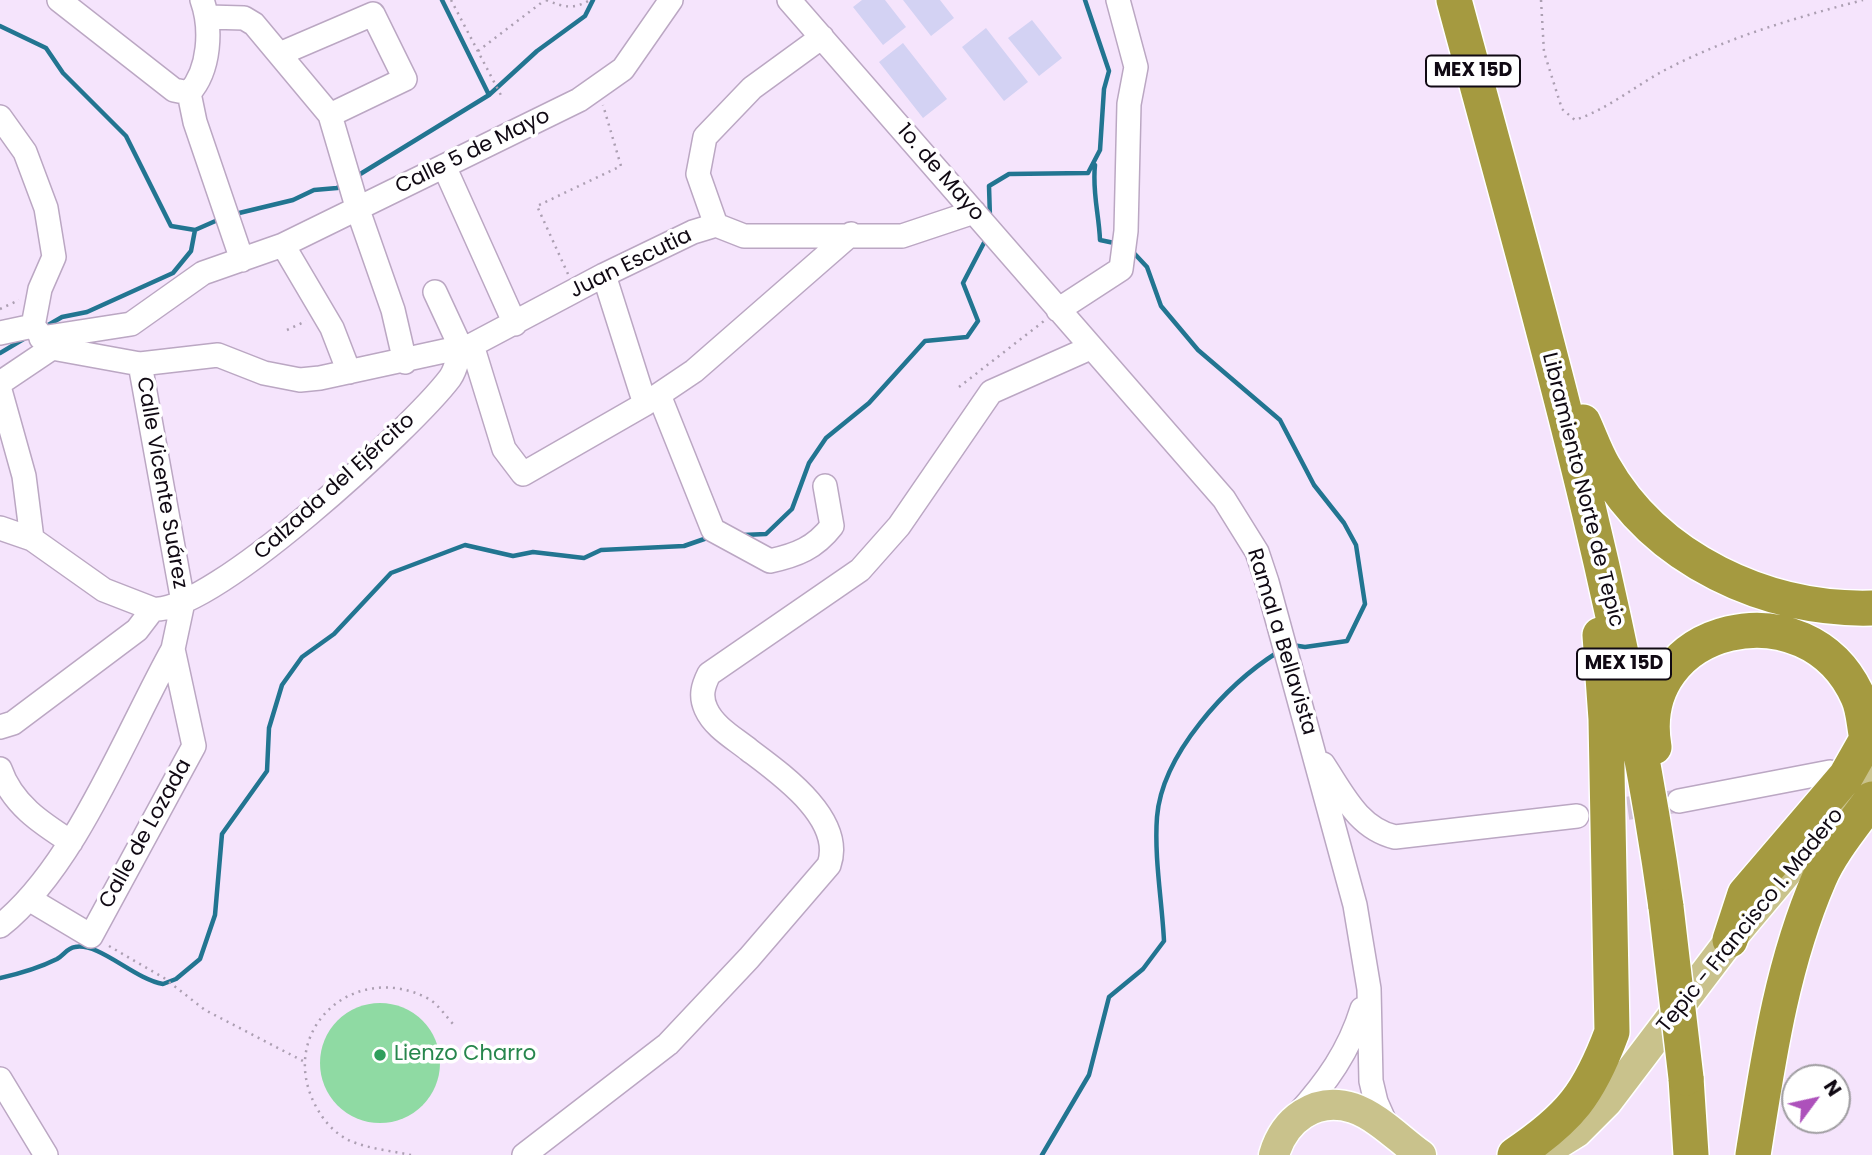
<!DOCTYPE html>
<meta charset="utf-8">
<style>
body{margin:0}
#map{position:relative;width:1872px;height:1155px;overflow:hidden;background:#f5e4fc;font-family:Poppins,sans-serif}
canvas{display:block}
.north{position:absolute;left:1781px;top:1064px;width:70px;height:70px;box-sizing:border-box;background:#fff;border:2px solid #9f9da1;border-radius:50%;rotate:57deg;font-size:19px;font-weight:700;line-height:28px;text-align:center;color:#100913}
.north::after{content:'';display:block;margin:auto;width:24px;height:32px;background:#ad51bb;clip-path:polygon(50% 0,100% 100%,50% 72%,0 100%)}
</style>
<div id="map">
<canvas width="1872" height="1155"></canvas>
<div class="north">N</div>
</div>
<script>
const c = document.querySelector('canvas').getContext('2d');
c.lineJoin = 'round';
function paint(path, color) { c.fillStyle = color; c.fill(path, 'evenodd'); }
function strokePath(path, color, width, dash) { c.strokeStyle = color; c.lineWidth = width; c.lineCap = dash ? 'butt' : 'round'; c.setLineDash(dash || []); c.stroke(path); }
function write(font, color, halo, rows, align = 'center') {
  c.font = font + ' Poppins,sans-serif'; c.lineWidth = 7; c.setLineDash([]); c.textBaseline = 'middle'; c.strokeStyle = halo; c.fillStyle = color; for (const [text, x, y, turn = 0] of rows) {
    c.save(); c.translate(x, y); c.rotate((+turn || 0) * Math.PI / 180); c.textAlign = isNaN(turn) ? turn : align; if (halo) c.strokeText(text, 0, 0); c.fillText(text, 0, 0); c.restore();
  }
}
paint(new Path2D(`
 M320 1063a60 60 0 1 1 120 0a60 60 0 1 1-120 0Z`), '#8fdaa3');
strokePath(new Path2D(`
 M442 0 489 95
 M0 26 46 48 63 73 126 136 171 226 195 230
 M1095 165C1092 192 1099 214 1100 240L1119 244
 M357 176 489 95 537 51 585 16 593 0
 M235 214 293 200 314 190 337 188 344 184
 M990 218 989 186 1009 174 1088 173 1100 150 1104 89 1109 71 1085 0
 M1132 251 1147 267 1161 306 1198 350 1280 420 1314 485 1344 523 1356 545 1365 604 1347 641 1305 647 1292 645
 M43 328 62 317 87 312 173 273 191 251 195 230 220 219
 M0 353 27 337
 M743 535 766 534 792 509 809 463 826 438 869 403 925 341 967 337 978 321 963 283 987 237
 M0 978C18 974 41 967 57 959 64 955 67 948 75 947 99 942 134 979 163 984L176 979 200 959 215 915 222 834 267 771 269 728 282 685 302 657 334 634 391 573 465 545 513 556 533 552 584 558 601 550 684 546 710 537
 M1042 1155 1089 1075 1109 997 1143 969 1164 941C1162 901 1154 857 1157 817 1162 754 1227 684 1278 652`), '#227591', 4.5);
paint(new Path2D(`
 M862 0H885L906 27 883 45 853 7Z
 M903 0H940L954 18 931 36Z
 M1032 20 1062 58 1039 76 1008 38Z
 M986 28 1028 82 1004 101 962 47Z
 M903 43 947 99 923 118 879 62Z`), '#d3d2f3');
strokePath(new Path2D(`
 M1594 813 1679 801`), '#d3c3d9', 23, [23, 11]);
const minor = new Path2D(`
 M59 0 174 90 189 93
 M789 0 1224 499 1257 552 1267 582 1355 905 1369 989 1371 1081 1376 1102 1388 1129
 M208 17 244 18 254 24 330 115 358 210 393 310 405 362
 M282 53 373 14 405 79 330 115
 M189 93 195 122 242 260
 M189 93C210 70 212 28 202 0
 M0 117 25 152 46 208 54 257 40 289 33 326 52 348 140 364 218 355 264 373 300 380 320 378 472 345 604 275 693 232 716 225 744 236H902L974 212
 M444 166 515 324
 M716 225 698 174 705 137 752 88 822 37
 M283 245 332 328 349 372
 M604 275 645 404
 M435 292 461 348
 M1058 310 1121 269 1126 231 1129 104 1136 67 1118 0
 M0 333 33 326
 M41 338 131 324 203 273 283 245 579 100 623 69 671 0
 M472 345 504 449 523 474 645 404 694 371 851 234
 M0 383 52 348
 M0 390 24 476 32 539
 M659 395 713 530 770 561C797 555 815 548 832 526L825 486
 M0 528 32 539 104 590 153 609
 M0 727 13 723 137 630 153 609C210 615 413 427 450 378 456 370 458 357 461 348
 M1323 764C1343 794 1358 828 1395 837L1577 816
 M0 769C12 804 41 823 71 842
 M1679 801 1830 772
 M29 899 91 936 194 746 173 649
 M0 926C75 867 126 733 173 649L183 602 140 364
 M0 1079 46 1155
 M1297 1115C1327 1082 1349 1051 1362 1009
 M524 1155 668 1044 749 958 829 865C845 819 781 774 749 750 734 738 714 727 706 709 700 696 703 686 709 674L860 570 899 526 991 392 1090 348`);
const major = new Path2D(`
 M1274 1155C1284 1120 1315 1096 1353 1108 1377 1116 1400 1140 1421 1155
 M1540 1155 1577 1132 1607 1102 1730 940 1872 771`);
const highway = new Path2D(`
 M1454 0C1535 300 1623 599 1666 907
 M1583 422C1590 437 1595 452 1603 466 1656 560 1767 611 1872 608
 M1654 747C1633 624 1808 584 1858 697 1864 710 1864 726 1867 739L1846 776 1745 894 1730 940
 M1686 1078 1691 1155
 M1515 1155C1570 1118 1589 1094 1612 1032L1606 719 1600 635
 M1753 1155C1768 1061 1781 967 1819 879 1831 851 1854 824 1872 799`);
strokePath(minor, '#bba7c3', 26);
strokePath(major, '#fff', 33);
strokePath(highway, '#fff', 38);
strokePath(new Path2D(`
 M451 0 503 99
 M546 0C563 7 573 10 590 0
 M1541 0 1544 52 1562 109 1575 120C1608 109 1635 86 1665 70 1728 37 1795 18 1863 0
 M478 51 545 0
 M568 274 537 206 621 166 603 105
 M0 309 19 300
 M287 330 306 321
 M959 387 1044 321
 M109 946 164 978 205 1010 303 1061
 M411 1155C392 1151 371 1149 353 1142 339 1137 325 1123 318 1110 273 1034 352 958 429 999 439 1005 447 1018 455 1026`), '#ac9fb2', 2.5, [2, 5]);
strokePath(minor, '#fff', 23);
strokePath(major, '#c9c28c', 30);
strokePath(highway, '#a59a40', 35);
const highwayBridge = new Path2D(`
 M1666 907 1686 1078`);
strokePath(highwayBridge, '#fff', 38, []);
strokePath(highwayBridge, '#a59a40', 35);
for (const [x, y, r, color] of [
 [380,1055,7,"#2e9e5b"]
]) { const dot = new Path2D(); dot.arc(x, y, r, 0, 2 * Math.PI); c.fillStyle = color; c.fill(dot); strokePath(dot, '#fff', 2.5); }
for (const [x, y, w] of [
 [1473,71,94],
 [1624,664,94]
]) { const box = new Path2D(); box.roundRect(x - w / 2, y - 15.5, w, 31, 5); c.fillStyle = '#fff'; c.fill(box); strokePath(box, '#100913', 2); }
write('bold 19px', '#100913', null, [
 ["MEX 15D",1473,71],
 ["MEX 15D",1624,664]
]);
write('21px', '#100913', '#fff', [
 ["Calle 5 de Mayo",473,152,-26],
 ["1o. de Mayo",940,173,49],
 ["Juan Escutia",631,264,-26],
 ["Calle Vicente Suárez",161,483,80],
 ["Calzada del Ejército",335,487,-42],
 ["Libramiento Norte de Tepic",1582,490,76],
 ["Ramal a Bellavista",1281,642,73],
 ["Calle de Lozada",146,834,-61],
 ["Tepic - Francisco I. Madero",1751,921,-51]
]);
write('21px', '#27864d', '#fff', [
 ["Lienzo Charro",394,1055]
], 'left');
</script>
